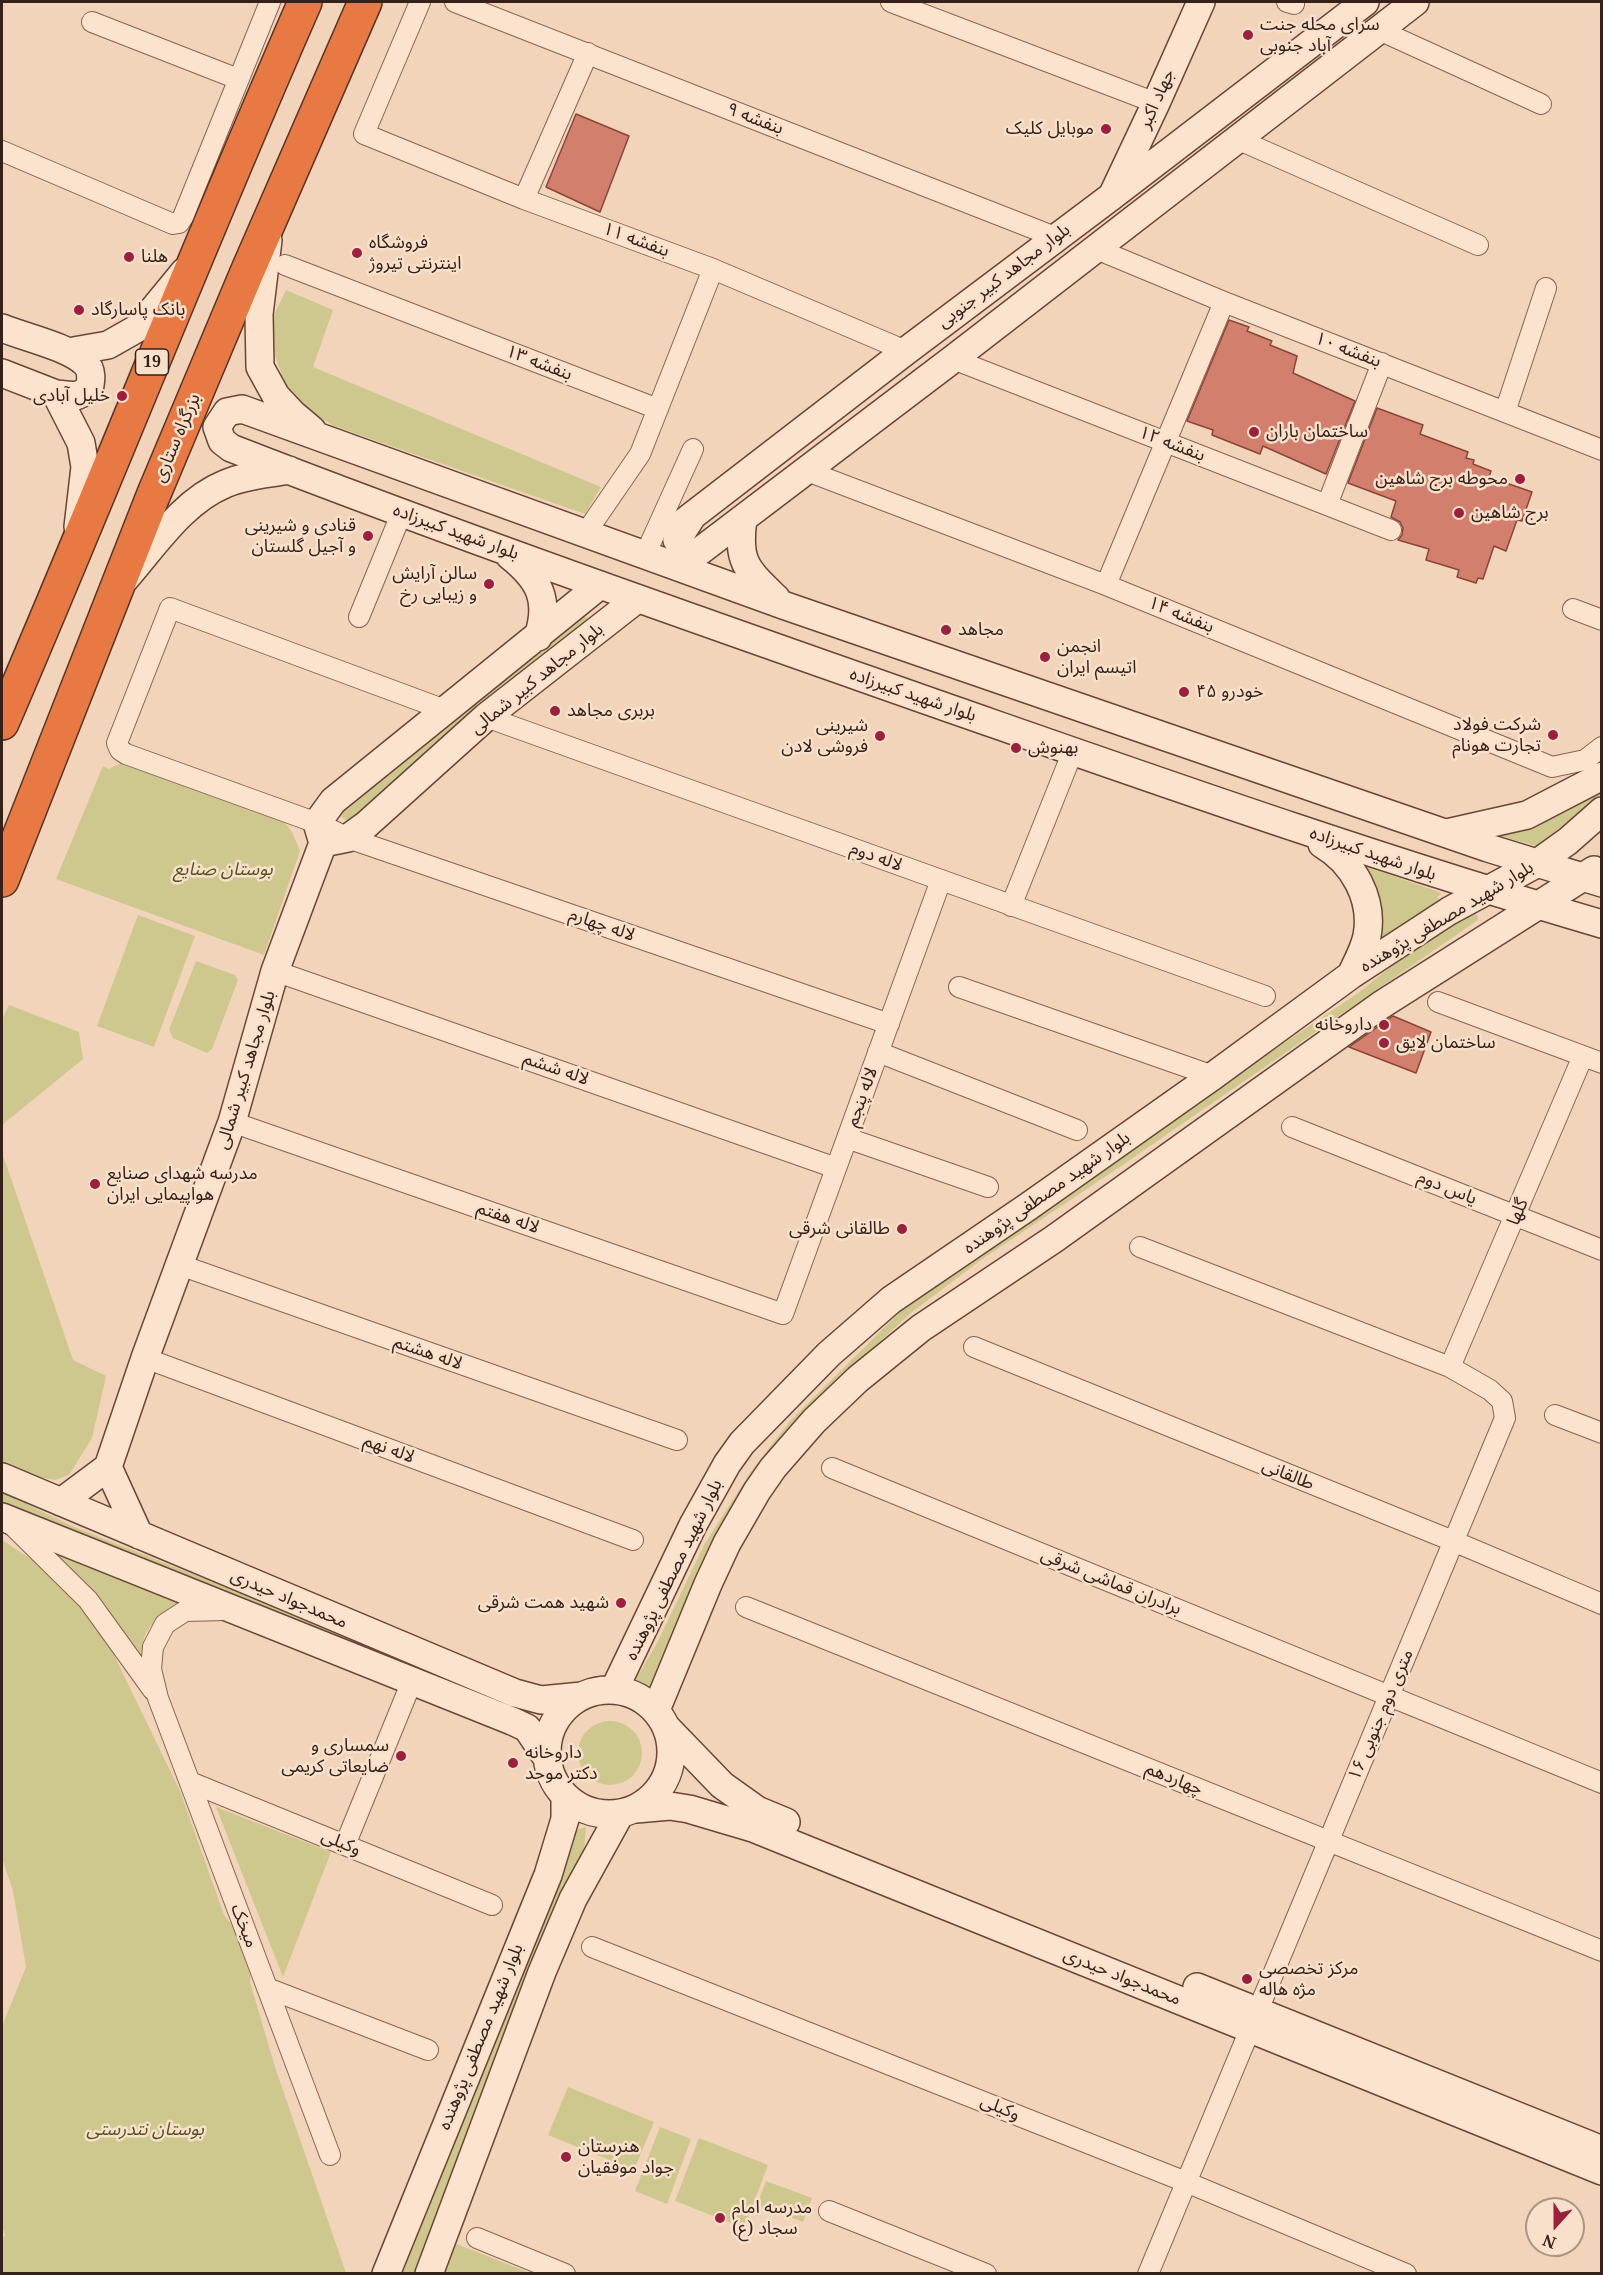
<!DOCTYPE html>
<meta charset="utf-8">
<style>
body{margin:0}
#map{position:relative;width:1603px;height:2275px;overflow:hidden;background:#f1d4ba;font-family:"Noto Serif",serif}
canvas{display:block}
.frame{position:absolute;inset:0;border:3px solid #36211a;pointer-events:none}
.north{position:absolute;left:1525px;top:2197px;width:60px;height:60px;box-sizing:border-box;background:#f8e0ca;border:2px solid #aa9484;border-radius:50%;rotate:201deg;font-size:16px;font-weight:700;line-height:24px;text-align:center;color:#36211a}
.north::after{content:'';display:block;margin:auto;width:21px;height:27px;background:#9c1f3d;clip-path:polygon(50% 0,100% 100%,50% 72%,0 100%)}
</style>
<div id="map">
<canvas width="1603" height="2275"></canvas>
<div class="frame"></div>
<div class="north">N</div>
</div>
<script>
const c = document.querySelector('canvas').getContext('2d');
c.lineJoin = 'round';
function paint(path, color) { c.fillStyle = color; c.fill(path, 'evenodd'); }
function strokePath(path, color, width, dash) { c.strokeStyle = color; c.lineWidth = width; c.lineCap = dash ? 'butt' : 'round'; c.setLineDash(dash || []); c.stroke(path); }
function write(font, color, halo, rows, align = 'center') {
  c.font = font + ' "Noto Serif","Noto Sans Arabic",serif'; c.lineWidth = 5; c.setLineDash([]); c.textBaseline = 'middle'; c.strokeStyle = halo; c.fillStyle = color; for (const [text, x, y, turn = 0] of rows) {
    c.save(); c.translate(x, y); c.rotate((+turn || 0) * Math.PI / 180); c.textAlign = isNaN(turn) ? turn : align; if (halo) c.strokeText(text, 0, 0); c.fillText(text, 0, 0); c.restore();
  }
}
paint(new Path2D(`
 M286 290 333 310 313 367 601 487 585 514 334 426 300 405 284 381 272 347 271 321Z
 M582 616 593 619 357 817 348 821 336 814Z
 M121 763 284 822 292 832 300 851 264 955 56 879 103 766 109 769Z
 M1601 781V795L1537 846 1481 831Z
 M1361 865 1439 892 1441 894 1437 897 1440 899 1375 945Z
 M1472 912 1478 916V920L1124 1164 981 1260 911 1313 821 1395 771 1452 695 1585 667 1647 653 1686 646 1687 639 1684 636 1679 657 1643 704 1545 752 1470 790 1421 904 1308 974 1253 1358 993 1423 941Z
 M138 915 195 936 154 1047 97 1026Z
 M196 961 235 975 238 980 212 1049 207 1053 173 1038 169 1030Z
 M9 1005 79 1032 83 1059 2 1125V1019Z
 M2 1152 73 1360 106 1376 92 1438 69 1475 55 1480 23 1474 2 1463Z
 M2 1492 72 1526 514 1702 510 1713 2 1509Z
 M2 1540 40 1565 75 1599 110 1647 180 1791 224 1915 243 1939 251 1969 250 1982 275 2067 346 2273H2V2239L5 2235 2 2226V2026L26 1967 13 1891 2 1858Z
 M47 1551 187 1602C168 1611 145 1622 142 1647 141 1654 144 1663 145 1671Z
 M578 1753a32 32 0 1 1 64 0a32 32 0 1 1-64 0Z
 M216 1807 331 1852 283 1977Z
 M586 1827 584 1850 548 1934 478 2117 414 2273 397 2274 567 1846 576 1830Z
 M568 2087 654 2122 634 2170 548 2135Z
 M660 2127 691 2139 667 2204 635 2191Z
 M699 2138 768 2165 744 2228 675 2201Z
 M766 2181 812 2198 803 2222 757 2205Z
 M454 2243 530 2273 442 2274Z`), '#cfc88e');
const building = new Path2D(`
 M576 114 629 136 600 212 546 187Z
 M1229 320 1249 327 1247 331 1272 341 1270 345 1297 356 1293 373 1355 401 1326 474 1263 446 1260 454 1212 435 1213 430 1187 421Z
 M1377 408 1423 425 1420 434 1468 452 1466 458 1474 460 1473 464 1491 471 1489 477 1532 492 1522 521 1517 520 1506 551 1494 546 1483 579 1478 578 1476 583 1457 577 1459 570 1426 560 1429 549 1398 540 1402 535 1403 528 1400 522 1391 517 1396 501 1348 483Z
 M1393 1016 1431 1032 1416 1073 1349 1047Z`);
paint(building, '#d2806d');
strokePath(building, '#8a4537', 1.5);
const street = new Path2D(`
 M420 2 364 134 524 199 713 269 906 351
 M455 2 1055 237
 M891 2 1156 103
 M1287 2 1294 4
 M92 22 238 79
 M1379 30 1541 104
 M1237 139 1478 245
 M2 151 173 224 179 223 183 217 270 2
 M524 199 588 53
 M1094 248 1224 302 1602 450
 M285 265 658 409
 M953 359 1391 530
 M1505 412 1546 288
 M807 471 1106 585 1552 767 1585 760 1602 747
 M1327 505 1382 363
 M585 534 640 454 713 269
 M645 555 693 449
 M1106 585 1224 302
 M1573 609 1602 620
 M359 617 402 512
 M445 710 170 608 117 743 120 750 126 754 317 823 348 838 889 1024
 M486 717 1265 996
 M1011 906 1073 751
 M275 971 836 1168
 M959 987 1213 1076
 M1438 1002 1602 1063
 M878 1052 1077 1130
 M232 1122 783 1314 941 880
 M1292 1127 1602 1250
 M847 1138 988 1187
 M1140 1247 1450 1367 1490 1390 1502 1401 1505 1418 1148 2274
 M180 1265 677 1440
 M974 1347 1453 1541 1602 1604
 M145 1358 633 1540
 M1450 1367 1583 1056
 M1555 1415 1602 1433
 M832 1468 1602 1783
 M11 1524 88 1600 153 1690
 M746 1607 1602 1951
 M225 1610 185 1611 165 1624 153 1647 151 1669 158 1698 330 2155
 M190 1782 492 1905
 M345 1845 412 1681
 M592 1947 1186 2182 1406 2274
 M267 1988 428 2050
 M829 2211 986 2274
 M477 2238 565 2274`);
const secondary = new Path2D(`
 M1114 192 1156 103 1201 2
 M268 240 259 314 260 367 276 396 293 414 312 430
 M2 328C24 337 69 347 85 363 93 370 91 381 89 390L76 396 56 394 2 373
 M68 352 108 345 138 328 184 272
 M56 394 81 443 85 467 78 527
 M691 518 677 540C683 549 688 554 700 551L953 359 1415 2
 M743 519C737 562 746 569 776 598
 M675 529 906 351 1112 196 1365 2
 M510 556C540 580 550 600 538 637
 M125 579C154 546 183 501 225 484 245 475 268 474 289 470
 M1447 833 1527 815 1602 776
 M323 843 348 838 366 825 486 717 637 599
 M1322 844C1353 862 1374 899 1367 936 1364 950 1357 962 1351 975
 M1602 883 1488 848 783 605 242 409 227 412 217 427 222 441 231 448C465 539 701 621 937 704 1158 781 1378 859 1602 924
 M108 1467 145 1358 232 1122 275 971 323 843 317 823 333 801 600 585
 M108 1467 139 1535
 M2 1477 515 1693 541 1700 582 1696
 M61 1502 108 1467
 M2 1517 512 1721 527 1728 547 1758
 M547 1752a62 62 0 1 1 124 0a62 62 0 1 1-124 0Z
 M614 1690 693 1525 727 1464 742 1443 829 1354 891 1300 1029 1206 1213 1076 1351 975 1449 911 1536 864 1568 841 1602 811
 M656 1710 708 1584 727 1543 757 1491 773 1468 814 1421 858 1379 921 1328 1054 1239 1381 1005 1594 870
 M666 1727 722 1785 757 1810 786 1822
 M636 1809 670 1806 689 1809 753 1828 1602 2171
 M1197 1987 1602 2150
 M386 2274 548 1875 565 1819V1797
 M429 2274 542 1972 573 1899 620 1814`);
const highway = new Path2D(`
 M2 723C105 484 200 241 305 2
 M2 880 153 496 248 270 365 2`);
strokePath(street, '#896353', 22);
strokePath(secondary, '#6a4537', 30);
strokePath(highway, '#563328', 36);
strokePath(street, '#fbe3ce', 20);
strokePath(secondary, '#fbe3ce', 27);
strokePath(highway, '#e97942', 33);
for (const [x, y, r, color] of [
 [1248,35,6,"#9c1f3d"],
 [1106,129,6,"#9c1f3d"],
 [357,253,6,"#9c1f3d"],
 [129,257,6,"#9c1f3d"],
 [79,310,6,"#9c1f3d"],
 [122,396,6,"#9c1f3d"],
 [1254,432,6,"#9c1f3d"],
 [1520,479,6,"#9c1f3d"],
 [1459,513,6,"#9c1f3d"],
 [368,536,6,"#9c1f3d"],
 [489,584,6,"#9c1f3d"],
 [946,630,6,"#9c1f3d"],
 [1045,657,6,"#9c1f3d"],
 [1184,692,6,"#9c1f3d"],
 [555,711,6,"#9c1f3d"],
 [1553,735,6,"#9c1f3d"],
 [880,736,6,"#9c1f3d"],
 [1016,748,6,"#9c1f3d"],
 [1384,1025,6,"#9c1f3d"],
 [1384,1043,6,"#9c1f3d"],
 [95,1184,6,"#9c1f3d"],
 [902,1229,6,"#9c1f3d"],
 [621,1603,6,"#9c1f3d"],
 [401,1756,6,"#9c1f3d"],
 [513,1763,6,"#9c1f3d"],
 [1247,1979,6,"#9c1f3d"],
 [566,2157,6,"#9c1f3d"],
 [720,2218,6,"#9c1f3d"]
]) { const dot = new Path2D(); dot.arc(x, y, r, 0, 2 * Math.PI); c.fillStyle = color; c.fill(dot); strokePath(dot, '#f8e0ca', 2); }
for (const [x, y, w] of [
 [152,362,33]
]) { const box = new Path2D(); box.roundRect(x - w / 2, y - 13, w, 26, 4.5); c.fillStyle = '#f8e0ca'; c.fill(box); strokePath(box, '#36211a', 1.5); }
write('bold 16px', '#36211a', null, [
 ["19",152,362]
]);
write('18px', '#36211a', '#f8e0ca', [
 ["سرای محله جنت",1260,25],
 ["آباد جنوبی",1260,46],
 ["موبایل کلیک",1094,129,"right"],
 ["فروشگاه",369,243],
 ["اینترنتی تیروژ",369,264],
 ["هلنا",141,257],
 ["بانک پاسارگاد",91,310],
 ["خلیل آبادی",110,396,"right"],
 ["ساختمان باران",1266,432],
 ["محوطه برج شاهین",1508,479,"right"],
 ["برج شاهین",1471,513],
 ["قنادی و شیرینی",356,526,"right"],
 ["و آجیل گلستان",356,547,"right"],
 ["سالن آرایش",477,574,"right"],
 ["و زیبایی رخ",477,595,"right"],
 ["مجاهد",958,630],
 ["انجمن",1057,647],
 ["اتیسم ایران",1057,668],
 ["خودرو ۴۵",1196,692],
 ["بربری مجاهد",567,711],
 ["شرکت فولاد",1541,725,"right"],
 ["تجارت هونام",1541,746,"right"],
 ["شیرینی",868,726,"right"],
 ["فروشی لادن",868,747,"right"],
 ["بهنوش",1028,748],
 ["داروخانه",1372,1025,"right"],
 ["ساختمان لایق",1396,1043],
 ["مدرسه شهدای صنایع",107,1174],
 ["هواپیمایی ایران",107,1195],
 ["طالقانی شرقی",890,1229,"right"],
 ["شهید همت شرقی",609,1603,"right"],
 ["سمساری و",389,1746,"right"],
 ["ضایعاتی کریمی",389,1767,"right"],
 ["داروخانه",525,1753],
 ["دکتر موحد",525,1774],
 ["مرکز تخصصی",1259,1969],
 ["مژه هاله",1259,1990],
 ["هنرستان",578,2147],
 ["جواد موفقیان",578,2168],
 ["مدرسه امام",732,2208],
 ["سجاد (ع)",732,2229]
], 'left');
write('18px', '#36211a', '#f8e0ca', [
 ["جهاد اکبر",1157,99,-66],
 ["بنفشه ۹",755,119,21],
 ["بنفشه ۱۱",636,240,20],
 ["بلوار مجاهد کبیر جنوبی",1004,276,-37],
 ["بنفشه ۱۰",1348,350,21],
 ["بنفشه ۱۳",539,363,21],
 ["بزرگراه ستاری",177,438,-67],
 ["بنفشه ۱۲",1172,444,21],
 ["بلوار شهید کبیرزاده",456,532,20],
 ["بنفشه ۱۴",1181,615,22],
 ["بلوار مجاهد کبیر شمالی",537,679,-39],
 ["بلوار شهید کبیرزاده",913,695,19],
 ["بلوار شهید کبیرزاده",1373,854,19],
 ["لاله دوم",876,857,20],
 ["بلوار شهید مصطفی پژوهنده",1447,917,-31],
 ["لاله چهارم",602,925,19],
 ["لاله ششم",556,1069,19],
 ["بلوار مجاهد کبیر شمالی",246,1070,-73],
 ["لاله پنجم",862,1097,-70],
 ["یاس دوم",1447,1188,22],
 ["بلوار شهید مصطفی پژوهنده",1047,1193,-35],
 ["گلها",1518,1212,-67],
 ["لاله هفتم",508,1218,19],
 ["لاله هشتم",428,1353,19],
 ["لاله نهم",389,1449,20],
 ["طالقانی",1288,1475,22],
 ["بلوار شهید مصطفی پژوهنده",674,1570,-64],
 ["برادران قماشی شرقی",1111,1582,22],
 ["محمدجواد حیدری",289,1599,23],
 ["۱۶ متری دوم جنوبی",1381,1715,-67],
 ["چهاردهم",1174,1779,22],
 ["وکیلی",341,1843,22],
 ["میخک",244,1926,69],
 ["محمدجواد حیدری",1122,1977,22],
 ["بلوار شهید مصطفی پژوهنده",481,2037,-68],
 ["وکیلی",1000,2108,22]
]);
write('italic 18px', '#53541f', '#f8e0ca', [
 ["بوستان صنایع",223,870],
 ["بوستان نتدرستی",145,2130]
]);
</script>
